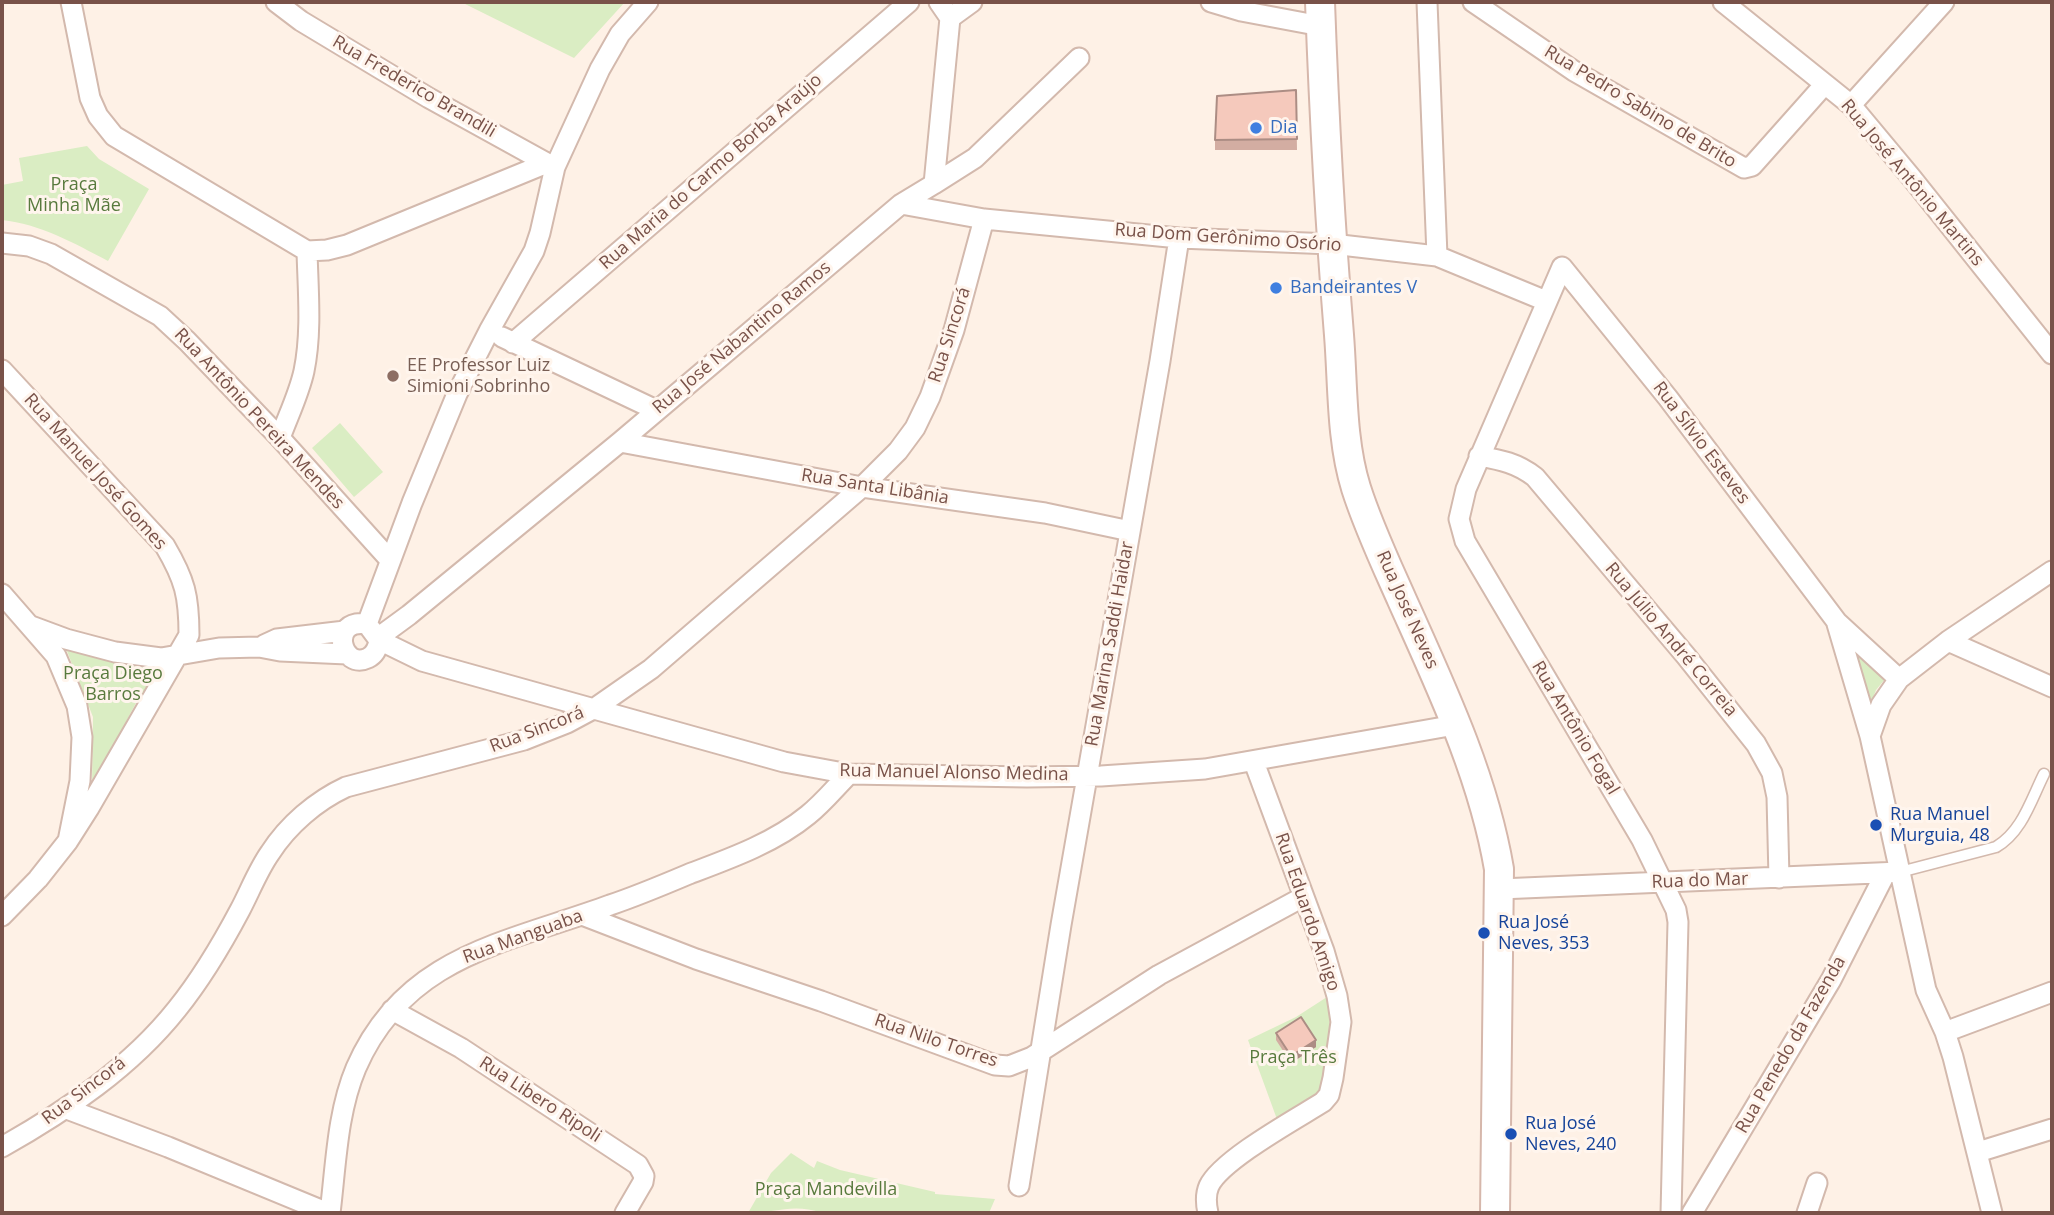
<!DOCTYPE html>
<meta charset="utf-8">
<style>
body{margin:0}
#map{position:relative;width:2054px;height:1215px;overflow:hidden;background:#fef1e6;font-family:"Open Sans",sans-serif}
canvas{display:block}
.frame{position:absolute;inset:0;border:4px solid #795249;pointer-events:none}
</style>
<div id="map">
<canvas width="2054" height="1215"></canvas>
<div class="frame"></div>
</div>
<script>
const c = document.querySelector('canvas').getContext('2d');
c.lineJoin = 'round';
function paint(path, color) { c.fillStyle = color; c.fill(path, 'evenodd'); }
function strokePath(path, color, width, dash) { c.strokeStyle = color; c.lineWidth = width; c.lineCap = dash ? 'butt' : 'round'; c.setLineDash(dash || []); c.stroke(path); }
function write(font, color, halo, rows, align = 'center') {
  c.font = font + ' "Open Sans",sans-serif'; c.lineWidth = 6; c.setLineDash([]); c.textBaseline = 'middle'; c.strokeStyle = halo; c.fillStyle = color; for (const [text, x, y, turn = 0] of rows) {
    c.save(); c.translate(x, y); c.rotate((+turn || 0) * Math.PI / 180); c.textAlign = isNaN(turn) ? turn : align; if (halo) c.strokeText(text, 0, 0); c.fillText(text, 0, 0); c.restore();
  }
}
paint(new Path2D(`
 M461 2H625L574 58Z
 M87 146 99 159 149 189 108 261C74 243 40 224 2 220V185L23 181 19 158Z
 M340 423 383 472 354 497 312 448Z
 M1852 645 1885 679 1876 690 1870 706Z
 M65 646 167 662 136 703 92 785 93 717Z
 M1327 997 1332 1020 1325 1085 1314 1099 1278 1122 1248 1040 1296 1017Z
 M791 1153 814 1168 817 1161 840 1170 935 1192V1194L995 1199 989 1213H822C793 1203 776 1213 748 1213L771 1173Z`), '#daedc3');
const lane = new Path2D(`
 M1900 872 1996 847C2022 832 2031 800 2044 774`);
const street = new Path2D(`
 M71 2 90 98 98 116 114 136 307 251 327 250 347 245 547 163
 M276 2 301 21 429 98 554 167
 M1211 2 1241 11 1321 26
 M1427 2 1437 256
 M1473 2 1574 71 1744 168 1752 166 1825 84
 M1723 2 1851 105 1911 177 2052 354
 M950 18 972 2
 M1851 105 1944 2
 M934 184 975 158 1079 58
 M901 204 984 219 1179 238 1332 244 1437 256 1546 301
 M2 243 29 246 51 254 160 316 187 341 280 438 390 560
 M502 337 656 410
 M513 343 909 2
 M2 370 165 546C185 580 189 596 189 635L89 808 68 841
 M280 438C288 416 299 394 304 371 312 332 308 290 307 251
 M620 442 862 487 1045 513 1130 531
 M1479 456C1501 460 1517 463 1535 477L1686 656 1756 744 1772 773 1777 797 1779 878
 M2 594 56 656 77 706 82 737 80 781 68 841 38 879 2 916
 M367 624 412 503 457 394 489 331 534 251 540 233 555 167 600 69 620 34 648 2
 M1837 624 1870 736 1926 990 1945 1032 1953 1057 1992 1213
 M31 626 66 639 115 652 161 658 219 648 259 647 280 651 347 654
 M379 637 409 615 620 442 901 204 934 184 950 18 939 2
 M379 640C378 647 376 654 368 658 341 671 328 618 367 624L379 640 422 661 784 762 849 774 1027 777 1101 776 1205 769 1455 725
 M1948 641 2052 687
 M264 645 277 639 345 631
 M1870 736 1881 705 1899 679 1948 641 2052 571
 M1500 889 1900 872
 M582 915 696 959 821 1001 995 1065 1009 1066 1032 1057 1159 975 1303 897
 M392 1010 461 1048 638 1165 644 1176 643 1182 625 1213
 M1945 1032 2052 992
 M67 1109 168 1147 328 1213
 M2 1147C66 1111 131 1067 177 1009 202 978 222 944 240 910 250 891 258 870 270 853 288 825 316 801 346 787L524 740 567 723 595 708 651 669 862 487 898 451 915 428 930 397 954 330 984 219
 M1978 1152 2052 1129
 M1019 1186 1061 925 1160 361 1179 238
 M330 1213C336 1165 337 1113 356 1068 405 955 507 943 610 905 637 896 663 885 689 874 729 859 774 843 808 815 823 803 835 788 849 774
 M1208 1213C1206 1204 1205 1195 1209 1186 1221 1160 1296 1119 1323 1102L1329 1095 1333 1078 1341 1022 1337 996 1324 951 1254 762
 M1671 1213 1678 922 1676 910 1642 840 1465 541 1459 519 1466 489 1562 267 1668 398 1837 622 1899 679
 M1692 1213 1831 980 1885 874
 M1807 1213 1817 1183`);
const secondary = new Path2D(`
 M1320 2C1324 113 1330 224 1339 335 1343 385 1341 440 1356 488 1368 526 1386 564 1402 600 1441 687 1483 775 1499 869L1495 1213`);
strokePath(lane, '#d3b9ad', 13);
strokePath(street, '#d3b9ad', 23);
strokePath(secondary, '#d6b7ab', 32);
strokePath(lane, '#fff', 10);
strokePath(street, '#fff', 19);
strokePath(secondary, '#fff', 28);
paint(new Path2D(`
 M1296 90 1297 150H1215V140Z
 M1276 1033 1316 1047 1291 1063 1276 1040Z`), '#d3ada2');
paint(new Path2D(`
 M1316 1040V1047L1291 1063V1056Z`), '#ac8d84');
const building = new Path2D(`
 M1296 90 1297 139 1215 140 1217 96Z
 M1301 1017 1316 1040 1291 1056 1276 1033Z`);
paint(building, '#f5c9bc');
strokePath(building, '#ac8d84', 2);
for (const [x, y, r, color] of [
 [1256,128,7,"#3f7fe0"],
 [1276,288,7,"#3f7fe0"],
 [393,376,7,"#8d6e63"],
 [1876,825,7,"#1a4fb4"],
 [1484,933,7,"#1a4fb4"],
 [1511,1134,7,"#1a4fb4"]
]) { const dot = new Path2D(); dot.arc(x, y, r, 0, 2 * Math.PI); c.fillStyle = color; c.fill(dot); strokePath(dot, '#fff5ed', 2.5); }
write('18px', '#795249', '#fff5ed', [
 ["Rua Frederico Brandili",414,87,30],
 ["Rua Pedro Sabino de Brito",1640,107,31],
 ["Rua Maria do Carmo Borba Araújo",711,172,-41],
 ["Rua José Antônio Martins",1912,183,50],
 ["Rua Dom Gerônimo Osório",1228,238,4],
 ["Rua Sincorá",950,335,-72],
 ["Rua José Nabantino Ramos",742,338,-40],
 ["Rua Antônio Pereira Mendes",259,419,47],
 ["Rua Sílvio Esteves",1701,443,53],
 ["Rua Manuel José Gomes",95,472,48],
 ["Rua Santa Libânia",875,487,9],
 ["Rua José Neves",1407,610,66],
 ["Rua Júlio André Correia",1671,640,50],
 ["Rua Marina Saddi Haidar",1110,644,-80],
 ["Rua Antônio Fogal",1575,728,59],
 ["Rua Sincorá",537,730,-21],
 ["Rua Manuel Alonso Medina",954,773,1],
 ["Rua do Mar",1700,881,-2],
 ["Rua Eduardo Amigo",1307,912,71],
 ["Rua Manguaba",523,937,-20],
 ["Rua Nilo Torres",936,1041,19],
 ["Rua Penedo da Fazenda",1791,1045,-60],
 ["Rua Sincorá",84,1091,-37],
 ["Rua Libero Ripoli",540,1100,33]
]);
write('18px', '#366cbe', '#fff5ed', [
 ["Dia",1270,128],
 ["Bandeirantes V",1290,288]
], 'left');
write('18px', '#587a3d', '#fff5ed', [
 ["Praça",74,185],
 ["Minha Mãe",74,206],
 ["Praça Diego",113,674],
 ["Barros",113,695],
 ["Praça Três",1293,1058],
 ["Praça Mandevilla",826,1190]
]);
write('18px', '#785e54', '#fff5ed', [
 ["EE Professor Luiz",407,366],
 ["Simioni Sobrinho",407,387]
], 'left');
write('18px', '#164399', '#fff5ed', [
 ["Rua Manuel",1890,815],
 ["Murguia, 48",1890,836],
 ["Rua José",1498,923],
 ["Neves, 353",1498,944],
 ["Rua José",1525,1124],
 ["Neves, 240",1525,1145]
], 'left');
</script>
